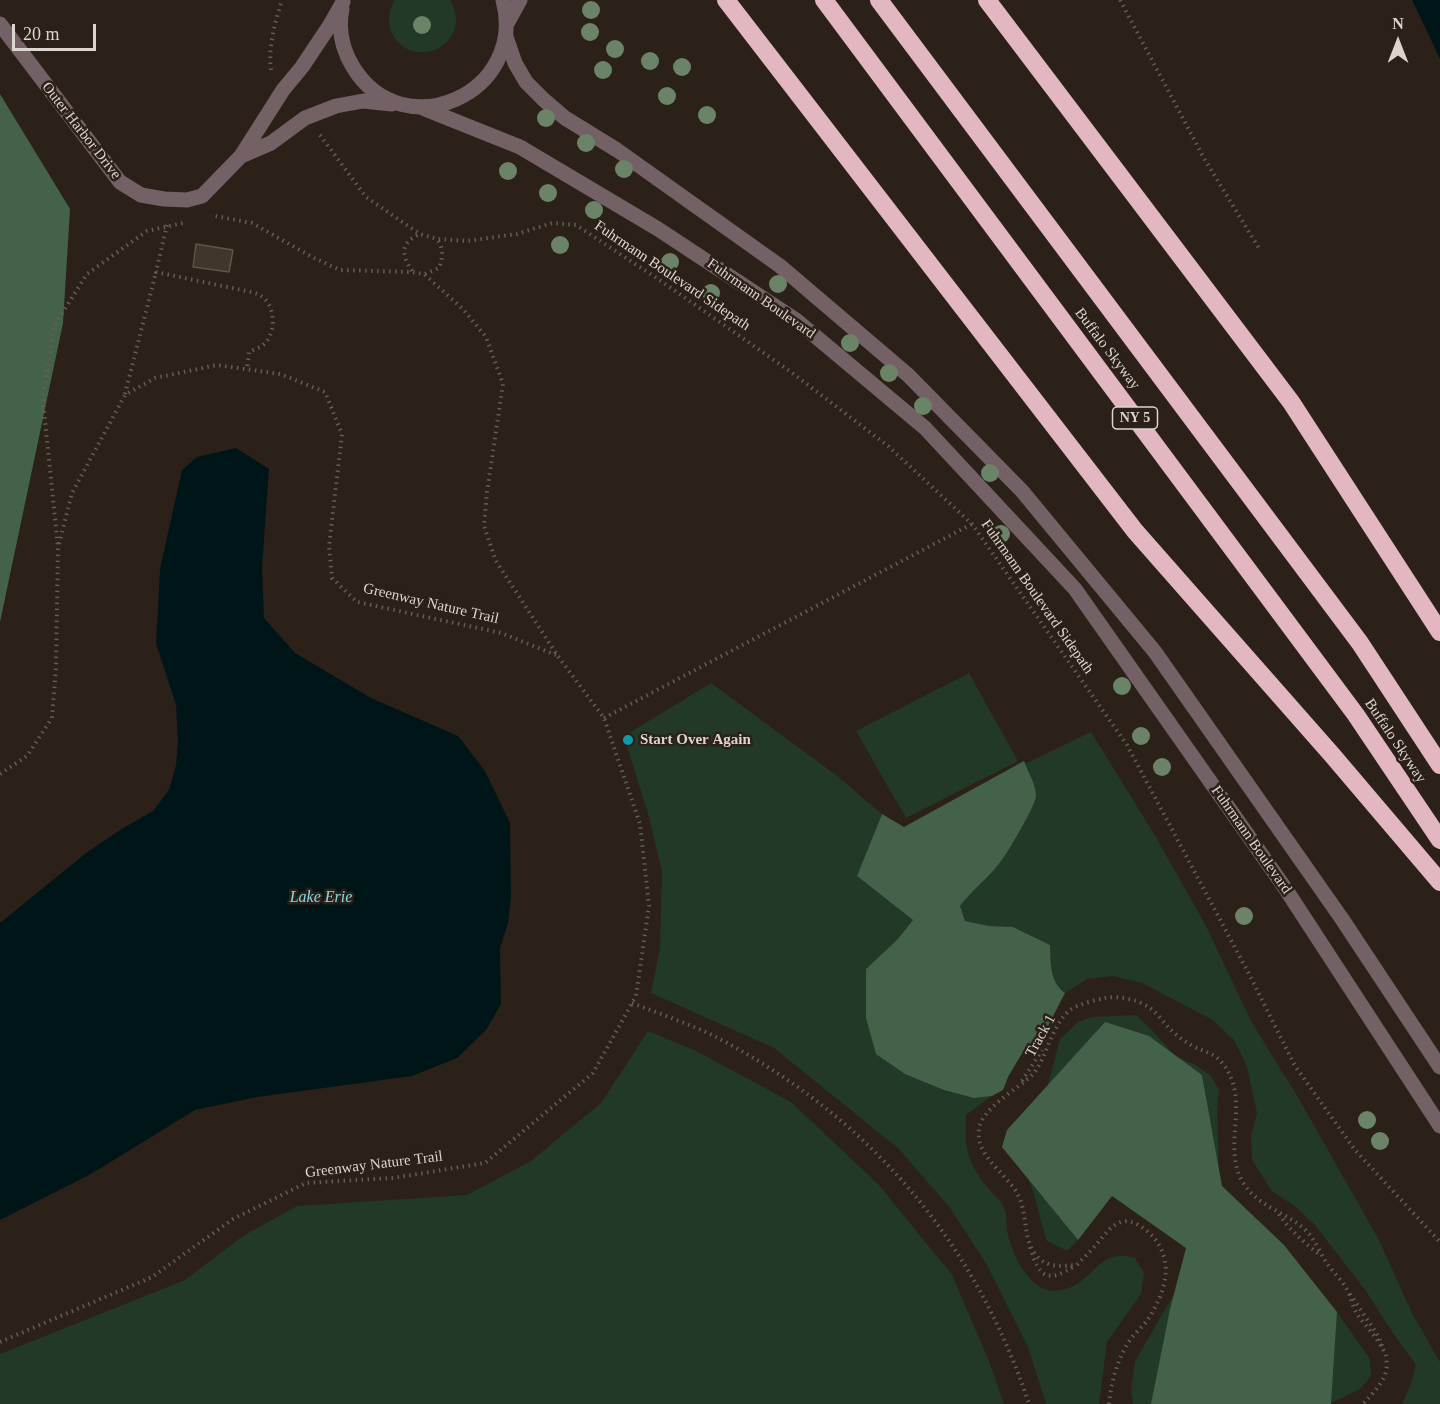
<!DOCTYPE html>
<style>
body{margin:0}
#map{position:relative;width:1440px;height:1404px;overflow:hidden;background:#2b2118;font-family:"Times New Roman",serif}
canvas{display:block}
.north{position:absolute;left:1368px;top:12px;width:60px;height:60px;-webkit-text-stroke:4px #2b2118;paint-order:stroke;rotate:0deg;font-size:16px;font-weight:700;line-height:24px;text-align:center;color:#dcd5cf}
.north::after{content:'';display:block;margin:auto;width:21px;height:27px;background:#dcd5cf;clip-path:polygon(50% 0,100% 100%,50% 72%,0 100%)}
.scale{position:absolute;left:12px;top:24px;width:84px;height:27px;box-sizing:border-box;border:3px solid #dcd5cf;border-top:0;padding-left:8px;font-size:18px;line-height:21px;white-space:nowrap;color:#dcd5cf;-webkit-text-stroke:4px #2b2118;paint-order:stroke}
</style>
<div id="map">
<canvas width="1440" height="1404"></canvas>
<div class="north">N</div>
<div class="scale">20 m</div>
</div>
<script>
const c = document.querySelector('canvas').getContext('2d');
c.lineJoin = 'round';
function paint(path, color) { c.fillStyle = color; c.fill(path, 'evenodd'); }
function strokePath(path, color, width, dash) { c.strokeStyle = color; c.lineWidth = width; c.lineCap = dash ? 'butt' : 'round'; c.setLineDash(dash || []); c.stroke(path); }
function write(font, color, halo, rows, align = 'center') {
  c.font = font + ' "Times New Roman",serif'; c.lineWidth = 5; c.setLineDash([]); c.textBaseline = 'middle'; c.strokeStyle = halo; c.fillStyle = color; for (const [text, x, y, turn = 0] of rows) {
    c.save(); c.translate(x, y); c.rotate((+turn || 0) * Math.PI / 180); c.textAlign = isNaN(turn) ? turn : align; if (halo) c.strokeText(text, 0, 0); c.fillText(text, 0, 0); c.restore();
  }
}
paint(new Path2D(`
 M395 0H450C476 44 410 75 391 31 387 21 389 9 395 0Z
 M969 673 1018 761 906 818 856 731Z
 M711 683 836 775 882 814 857 876 913 920 897 940 974 1098 992 1096 966 1115C965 1148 966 1160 987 1187 992 1193 1001 1200 1004 1208 1007 1215 1006 1224 1007 1231 1012 1253 1026 1286 1051 1291 1052 1291 1059 1290 1060 1290 1094 1286 1096 1246 1135 1258L1144 1273 1141 1294 1107 1342 1099 1404H1046L1028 1347 987 1265 950 1208 899 1149 774 1048 651 993 660 948 662 872 649 817 624 736Z
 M1091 732 1156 837 1206 926 1251 1021 1299 1099 1378 1238 1412 1313 1440 1362V1404H1402L1411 1384 1416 1365 1393 1333 1366 1291 1314 1224 1296 1207 1272 1191 1252 1160 1251 1136 1257 1113 1247 1067 1234 1040 1213 1020 1142 983 1113 976 1087 979 1065 993C1049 981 1051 963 1050 945L1013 927 989 926 965 921 959 905 975 887 998 865 1023 826 1036 797 1030 772 1025 764Z
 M1136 1015 1152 1030 1174 1055 1197 1066 1210 1075 1219 1089C1215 1114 1220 1140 1218 1166L1202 1075 1105 1022 1048 1085 1060 1039 1078 1022 1092 1017Z
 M648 1031 696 1051 791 1102 879 1185 952 1275 989 1361 1004 1404H0V1354L185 1280 243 1236 297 1206 467 1195 531 1161 601 1103Z
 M1029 1180 1078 1240 1067 1251 1047 1241C1040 1220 1037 1200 1029 1180Z
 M1173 1296 1152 1404H1133L1131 1390 1135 1361Z
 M1337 1312 1370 1359 1371 1376 1360 1389 1331 1403Z`), '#213926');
paint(new Path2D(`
 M0 94 70 209 63 323 0 622Z
 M1024 761C1028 771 1036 785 1036 796 1035 807 1006 856 998 865 986 880 971 891 960 906L965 921 989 926 1013 927 1050 945C1051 963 1049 981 1065 993L1048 1026 1021 1055 1008 1077 1003 1090 992 1096 974 1098 944 1090 905 1074 876 1054 866 1018V969L897 940 913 920 857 876 882 814 904 827Z
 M1105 1022 1149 1036 1202 1075 1222 1186 1284 1245 1337 1312 1331 1404H1151L1170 1309 1186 1248 1112 1196 1078 1240 1002 1147 1007 1130Z`), '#44624a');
paint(new Path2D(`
 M1412 0H1440V59L1416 8Z
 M236 448 269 469 262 567 264 618 295 653 371 698 458 736 485 771 510 823 511 898 508 923 500 948 501 1004 486 1030 457 1058 412 1076 257 1097 195 1110 91 1174 0 1220V923L86 853 120 830 153 811 169 790 176 765 178 742 176 705 156 643 160 569 182 470 197 457Z`), '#001518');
const building = new Path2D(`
 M196 244 233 250 229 272 193 267Z`);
paint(building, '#3f372b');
strokePath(building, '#5d5548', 1.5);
strokePath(new Path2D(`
 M1120 0 1205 160 1260 250
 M271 70C268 46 275 23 282 0
 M320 135 366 197 420 234 437 239 467 241 517 234 552 223 576 225 661 281 791 372 888 446 972 524 1127 745 1248 972 1295 1066 1355 1150 1440 1242
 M167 225 156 272 251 292C256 293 260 295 264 298 276 310 276 335 262 346 259 348 253 350 249 352L247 370
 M412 271C401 254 400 243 420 234
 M425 274 439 268C443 258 444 249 437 239
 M125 394 156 272
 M59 544 72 493 125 395 155 378 217 365 280 374 325 392 342 434 329 546 332 578 357 602 501 633 556 655
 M604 718 972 524
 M0 774 27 756 52 718 56 667 58 547 43 401 54 326 87 274 147 231 183 223
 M632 1003C660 1014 690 1024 716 1037 869 1117 975 1241 1029 1404
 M1022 1081 1042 1050
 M1279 1214C1290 1231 1304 1242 1320 1255
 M1030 1247C1039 1278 1048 1284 1076 1265
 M1350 1294 1379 1337 1382 1346
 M0 1342 152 1277 233 1219 306 1183 393 1178 485 1163 593 1073 636 996 649 906 640 824 604 718 557 655 496 561 484 526 487 492 503 384 486 337 463 309 424 274 412 272 340 270 314 258 252 223 215 216 211 217
 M1109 1404C1111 1383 1117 1361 1128 1343 1133 1335 1140 1329 1146 1322 1157 1307 1169 1281 1165 1262 1163 1250 1157 1239 1147 1231 1123 1211 1112 1225 1096 1245 1090 1252 1083 1258 1077 1265 1064 1266 1052 1268 1041 1260 1021 1244 1029 1215 1018 1195 1007 1173 975 1157 979 1129 982 1108 1018 1089 1033 1074 1047 1058 1050 1027 1070 1010 1078 1004 1096 1000 1105 998 1119 995 1139 1000 1150 1008 1157 1013 1163 1022 1169 1028 1177 1036 1189 1045 1199 1049 1209 1053 1216 1055 1223 1064 1252 1101 1220 1148 1244 1184 1261 1210 1292 1213 1310 1235 1316 1243 1321 1254 1326 1262 1332 1271 1341 1279 1346 1288 1351 1296 1352 1306 1357 1314 1366 1327 1381 1341 1386 1356 1386 1357 1387 1364 1387 1365 1386 1381 1373 1393 1363 1404`), '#665d55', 4, [1.5, 4.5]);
strokePath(new Path2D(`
 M342 9C338 29 342 49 353 67 403 149 528 93 503 0
 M508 22 520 0
 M0 24 120 182 141 195 164 199 187 200 202 196 241 156 283 90 302 67 330 25 343 2
 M506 37 515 63 526 82 544 100 565 118 617 150 780 266 908 375 1022 491 1155 652 1342 919 1440 1067
 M420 107 520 147 658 229 796 320 925 428 1075 589 1285 888 1440 1126
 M241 156 271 143 305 118 336 106 363 101 392 104`), '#736165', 15);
strokePath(new Path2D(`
 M726 0 1135 531 1333 756 1440 882
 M824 0 1356 715 1440 840
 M879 0 1360 643 1440 765
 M987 0 1291 402 1440 632`), '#e2b7c2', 18);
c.fillStyle = '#6b8367';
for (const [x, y] of [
 [591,10],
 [422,25],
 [590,32],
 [615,49],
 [650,61],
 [682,67],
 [603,70],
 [667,96],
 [707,115],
 [546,118],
 [586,143],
 [624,169],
 [508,171],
 [548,193],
 [594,210],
 [560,245],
 [670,262],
 [778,284],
 [711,293],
 [850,343],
 [889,373],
 [923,406],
 [990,473],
 [1001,534],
 [1122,686],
 [1141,736],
 [1162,767],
 [1244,916],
 [1367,1120],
 [1380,1141]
]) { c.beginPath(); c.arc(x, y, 9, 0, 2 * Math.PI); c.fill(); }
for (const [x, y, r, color] of [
 [628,740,6,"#0f9aa8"]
]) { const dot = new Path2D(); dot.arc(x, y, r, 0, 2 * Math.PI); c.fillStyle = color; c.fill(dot); strokePath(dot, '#2b2118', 2); }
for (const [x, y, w] of [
 [1135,418,45]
]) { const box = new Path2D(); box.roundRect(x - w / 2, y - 11, w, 22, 4.5); c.fillStyle = '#2b2118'; c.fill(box); strokePath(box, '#dcd5cf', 1.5); }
write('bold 14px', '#dcd5cf', null, [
 ["NY 5",1135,418]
]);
write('15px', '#dcd5cf', '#2b2118', [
 ["Outer Harbor Drive",81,131,52],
 ["Fuhrmann Boulevard Sidepath",672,276,34],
 ["Fuhrmann Boulevard",761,299,35],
 ["Buffalo Skyway",1107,349,53],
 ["Fuhrmann Boulevard Sidepath",1037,597,55],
 ["Greenway Nature Trail",431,604,13],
 ["Buffalo Skyway",1395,741,56],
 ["Fuhrmann Boulevard",1251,840,55],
 ["Track 1",1041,1036,-61],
 ["Greenway Nature Trail",374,1165,-7]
]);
write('bold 15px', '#dcd5cf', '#2b2118', [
 ["Start Over Again",640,740]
], 'left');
write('italic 16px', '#86d9e4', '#2b2118', [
 ["Lake Erie",321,898]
]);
</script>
